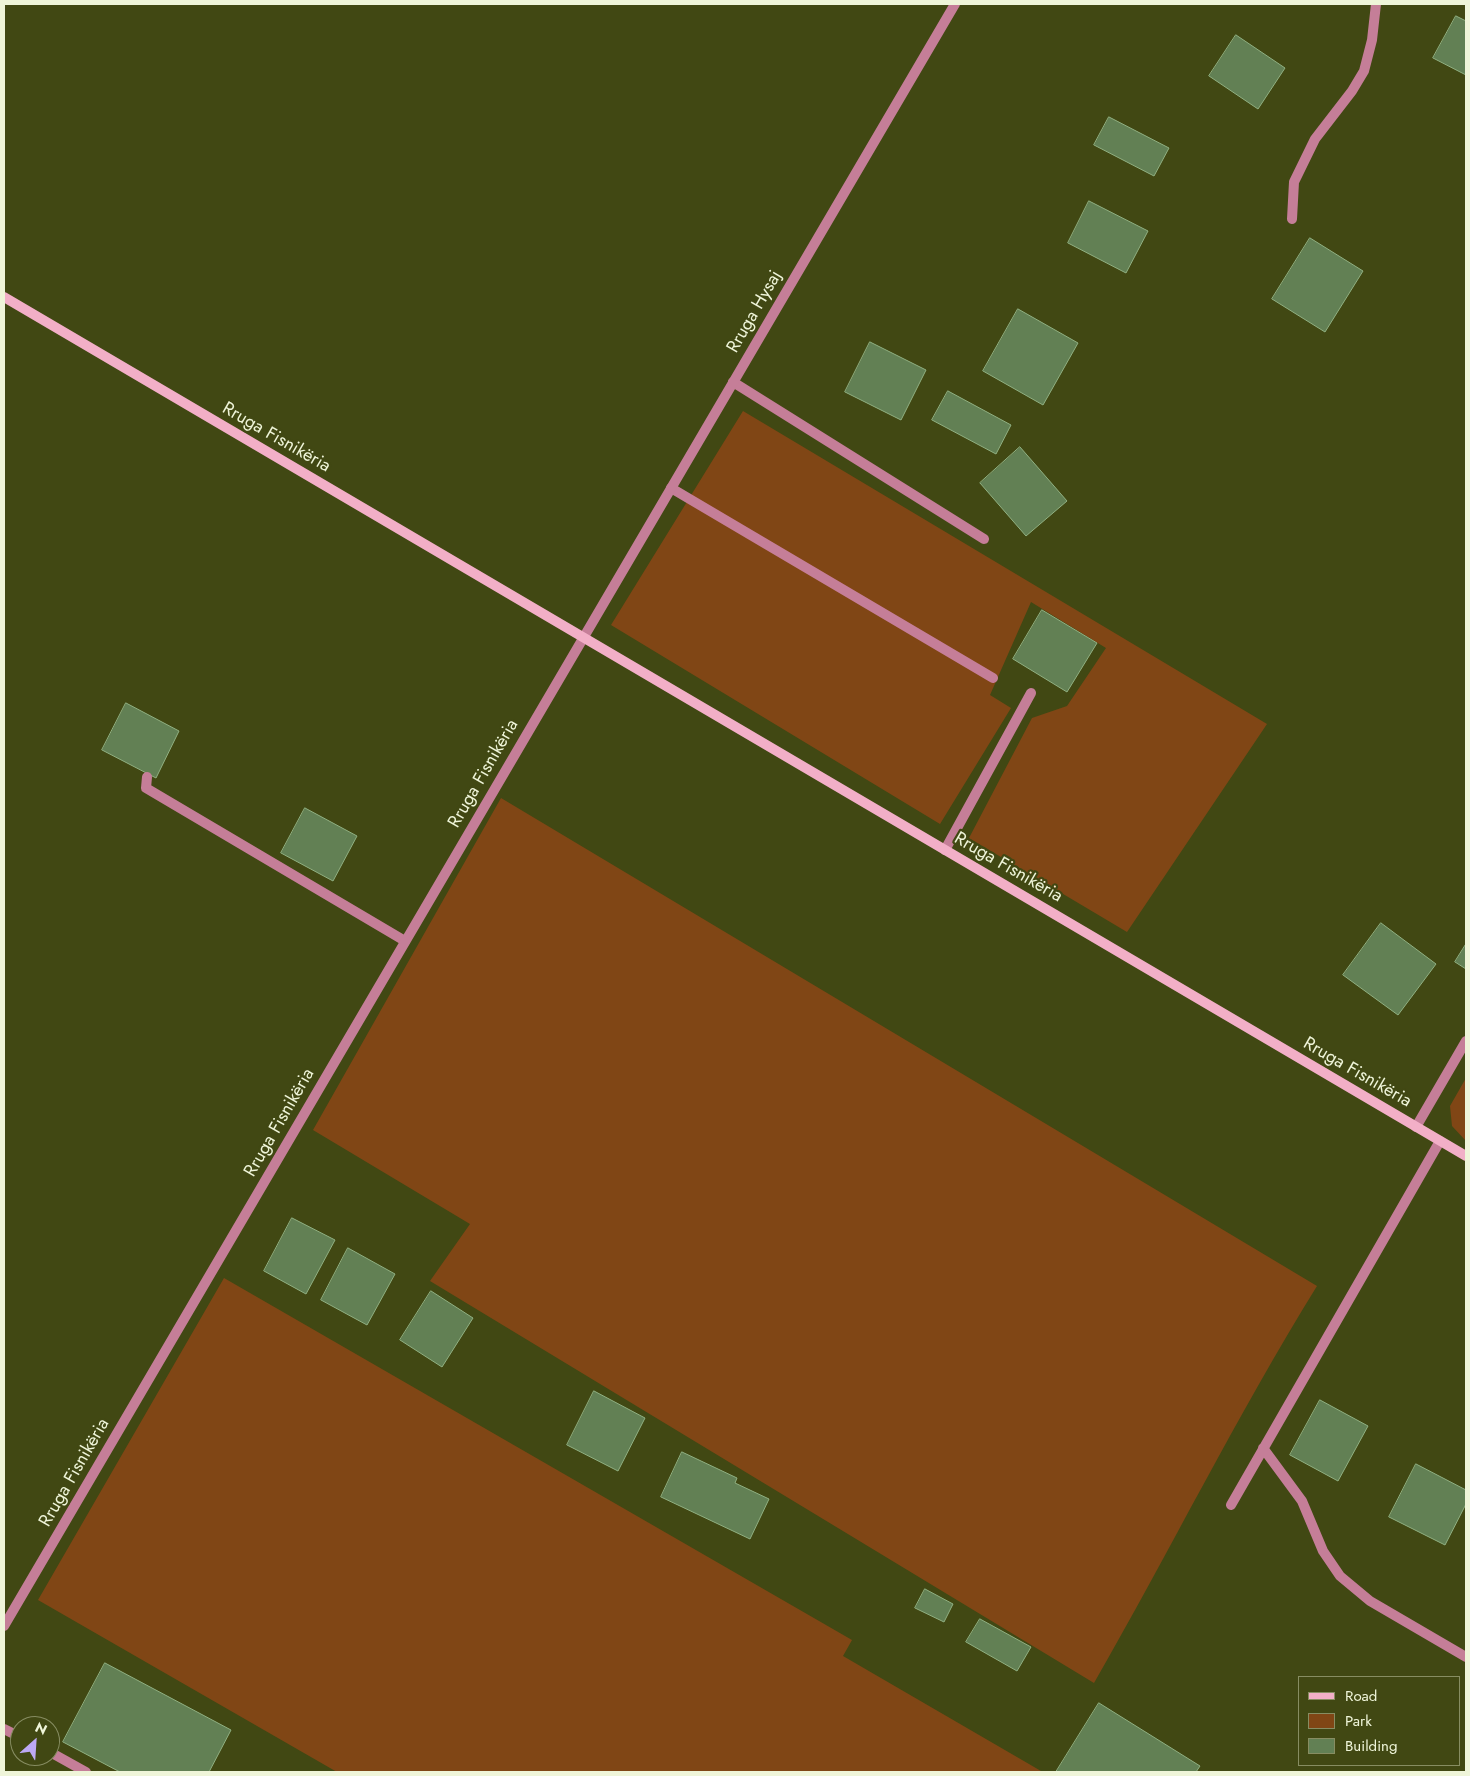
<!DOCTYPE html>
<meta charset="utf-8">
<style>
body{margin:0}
#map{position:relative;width:1470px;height:1776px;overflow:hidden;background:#414813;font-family:Jost,sans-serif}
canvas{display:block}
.frame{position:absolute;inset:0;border:5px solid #eff5d9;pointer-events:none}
.legend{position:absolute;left:1298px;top:1676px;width:162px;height:90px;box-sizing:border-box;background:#414813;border:1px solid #878d62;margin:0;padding:6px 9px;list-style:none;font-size:15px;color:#eff5d9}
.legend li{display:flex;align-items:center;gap:10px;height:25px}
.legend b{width:25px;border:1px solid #878d62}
.north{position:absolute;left:10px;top:1716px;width:50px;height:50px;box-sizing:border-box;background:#414813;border:1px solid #878d62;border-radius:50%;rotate:26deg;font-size:14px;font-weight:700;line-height:20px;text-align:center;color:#eff5d9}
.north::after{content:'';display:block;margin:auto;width:18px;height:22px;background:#bda9f5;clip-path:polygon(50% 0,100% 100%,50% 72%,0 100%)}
</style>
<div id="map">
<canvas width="1470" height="1776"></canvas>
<div class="frame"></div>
<ul class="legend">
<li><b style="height:6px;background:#f2afc7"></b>Road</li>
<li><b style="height:14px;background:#804615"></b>Park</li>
<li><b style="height:14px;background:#628054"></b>Building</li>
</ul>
<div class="north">N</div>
</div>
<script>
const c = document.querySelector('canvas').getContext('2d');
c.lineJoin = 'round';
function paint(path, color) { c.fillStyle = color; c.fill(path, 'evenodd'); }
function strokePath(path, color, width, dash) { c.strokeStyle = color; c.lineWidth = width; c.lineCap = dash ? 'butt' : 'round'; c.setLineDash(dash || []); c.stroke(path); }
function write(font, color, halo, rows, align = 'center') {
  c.font = font + ' Jost,sans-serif'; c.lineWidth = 4.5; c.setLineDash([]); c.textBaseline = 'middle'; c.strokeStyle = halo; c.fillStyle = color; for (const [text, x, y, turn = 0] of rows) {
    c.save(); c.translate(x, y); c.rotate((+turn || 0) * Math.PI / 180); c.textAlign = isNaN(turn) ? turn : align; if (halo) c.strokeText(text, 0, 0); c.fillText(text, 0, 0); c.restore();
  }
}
paint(new Path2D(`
 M743 411 1267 724 1127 932 969 838 1032 718 1067 706 1106 648 1031 602 990 695 1011 708 940 824 611 625Z
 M501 798 1317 1286C1237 1415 1170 1551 1094 1683L430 1281 470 1224 313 1130Z
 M1466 1078V1141L1452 1126 1450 1106Z
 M224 1278 852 1640 843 1656 1041 1771 1040 1772H337L38 1600Z`), '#804615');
const building = new Path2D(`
 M1456 16 1466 21V75L1433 58Z
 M1236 35 1285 68 1258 109 1209 76Z
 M1109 117 1169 148 1154 176 1094 145Z
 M1089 201 1148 231 1126 273 1068 243Z
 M1310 238 1363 271 1325 332 1272 299Z
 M1018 309 1078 343 1043 405 983 371Z
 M870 342 926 370 901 420 845 392Z
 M948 391 1011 425 996 454 932 420Z
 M1020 447 1067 501 1026 536 980 483Z
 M1042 610 1097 643 1067 692 1013 659Z
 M126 703 179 731 156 778 102 750Z
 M305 808 357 836 333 881 281 853Z
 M1381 923 1436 964 1398 1015 1343 975Z
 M1466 944V969L1455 962Z
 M292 1218 335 1240 306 1294 264 1271Z
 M348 1248 395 1274 367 1325 321 1300Z
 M431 1291 473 1318 442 1367 400 1340Z
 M594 1391 645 1418 618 1471 567 1445Z
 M1320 1400 1368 1426 1338 1481 1290 1455Z
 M682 1452 737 1478 735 1483 769 1499 750 1539 661 1497Z
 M1416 1464 1466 1490V1504L1445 1545 1389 1517Z
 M925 1589 953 1604 944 1622 915 1608Z
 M980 1619 1031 1647 1017 1671 966 1642Z
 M105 1663 231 1730 209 1772H120L63 1742Z
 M1099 1703 1200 1766 1196 1772H1056Z`);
paint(building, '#628054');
strokePath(building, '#90b082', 1);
strokePath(new Path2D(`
 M1292 219 1294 182 1315 139 1352 91 1364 71 1372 40 1376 4
 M733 382 984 539
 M671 488 993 678
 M147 777 146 788 405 941
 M945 850 1031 693
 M1263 1448 1302 1501 1323 1551 1340 1576 1370 1601 1466 1657
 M1231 1505 1440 1141`), '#c57e98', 10);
strokePath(new Path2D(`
 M1416 1127 1466 1041
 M4 1626 955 4
 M4 1729 20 1737
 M50 1752 86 1772`), '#c57e98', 10);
strokePath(new Path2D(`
 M4 297 1466 1156`), '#f2afc7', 10);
write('18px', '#eff5d9', '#414813', [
 ["Rruga Hysaj",755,312,-60],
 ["Rruga Fisnikëria",276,438,30],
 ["Rruga Fisnikëria",484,774,-60],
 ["Rruga Fisnikëria",1008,868,30],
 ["Rruga Fisnikëria",1357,1073,30],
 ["Rruga Fisnikëria",280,1123,-60],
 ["Rruga Fisnikëria",75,1473,-60]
]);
</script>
